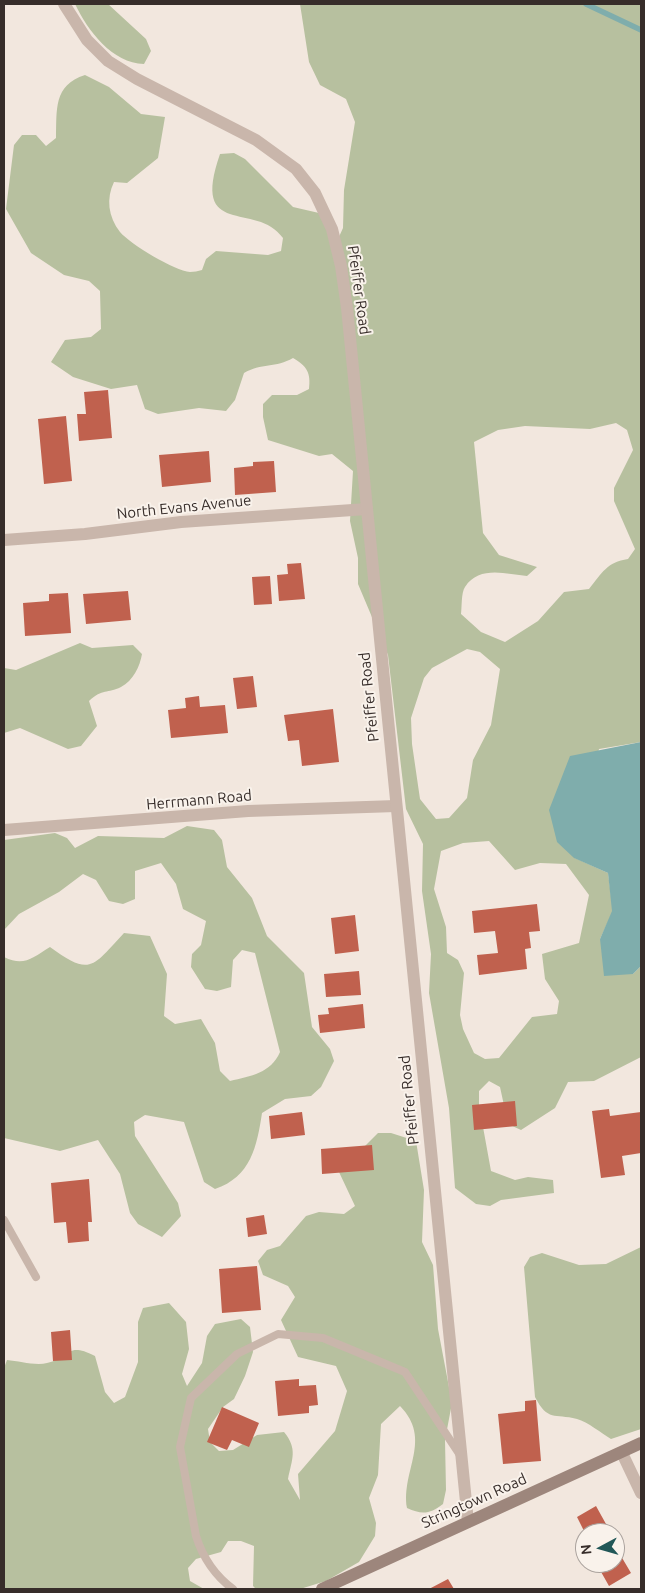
<!DOCTYPE html>
<style>
body{margin:0}
#map{position:relative;width:645px;height:1593px;overflow:hidden;background:#f2e7de;font-family:Ubuntu,sans-serif}
canvas{display:block}
.frame{position:absolute;inset:0;border:5px solid #372d2a;pointer-events:none}
.north{position:absolute;left:575px;top:1523px;width:50px;height:50px;box-sizing:border-box;background:#f9f2eb;border:1px solid #aba39e;border-radius:50%;rotate:264deg;font-size:14px;font-weight:700;line-height:20px;text-align:center;color:#372d2a}
.north::after{content:'';display:block;margin:auto;width:18px;height:22px;background:#215757;clip-path:polygon(50% 0,100% 100%,50% 72%,0 100%)}
</style>
<div id="map">
<canvas width="645" height="1593"></canvas>
<div class="frame"></div>
<div class="north">N</div>
</div>
<script>
const c = document.querySelector('canvas').getContext('2d');
c.lineJoin = 'round';
function paint(path, color) { c.fillStyle = color; c.fill(path, 'evenodd'); }
function strokePath(path, color, width, dash) { c.strokeStyle = color; c.lineWidth = width; c.lineCap = dash ? 'butt' : 'round'; c.setLineDash(dash || []); c.stroke(path); }
function write(font, color, halo, rows, align = 'center') {
  c.font = font + ' Ubuntu,sans-serif'; c.lineWidth = 4; c.setLineDash([]); c.textBaseline = 'middle'; c.strokeStyle = halo; c.fillStyle = color; for (const [text, x, y, turn = 0] of rows) {
    c.save(); c.translate(x, y); c.rotate((+turn || 0) * Math.PI / 180); c.textAlign = isNaN(turn) ? turn : align; if (halo) c.strokeText(text, 0, 0); c.fillText(text, 0, 0); c.restore();
  }
}
paint(new Path2D(`
 M75 4H108L146 39 151 51 144 64C112 63 88 31 75 4Z
 M300 4H641V742L599 749 575 858 608 873 613 911 600 939 633 974 641 966V1057L594 1081 568 1082 555 1108 521 1130 508 1124 500 1087 489 1081 479 1091V1105L491 1171 515 1180 528 1177 553 1180 554 1193 501 1200 490 1206 476 1204 455 1188 449 1108 429 993 431 954 422 891 423 844 406 809 388 655 358 584V558L350 521 353 471 332 454 319 456 268 440 263 417V404L272 395H297L309 389C311 373 307 366 293 358 276 368 261 363 244 373L235 400 226 411 199 408 158 414 145 409 137 385 111 389 73 377 51 362 65 340 91 337 101 329 100 291 89 281 64 275 31 253 6 209 14 145 22 135H36L46 146 56 138C57 110 53 85 85 75L109 87 141 114 165 117 158 158 127 183 114 182C106 198 108 217 120 232 130 244 175 271 190 272 194 272 198 271 202 270L206 259 216 251 268 255 281 251 283 238C256 200 190 240 220 154L234 153 245 159 293 207 319 213 338 239 343 228 344 190 355 122 346 99 320 85 309 62ZM616 423 627 430 633 450 614 488V501L635 549 628 559C607 562 602 573 589 589L564 592 538 621 505 642 481 632 461 614C462 607 461 593 465 587 479 565 506 574 527 576L537 567 499 555 483 533 474 442 498 430 525 426 590 429ZM467 649 480 652 500 669 491 725 473 760 467 798 449 818 436 819 420 799 412 744 411 718 424 678 432 668ZM489 841 515 870 540 863 566 864 589 895 579 943 542 954 545 979 559 1001 557 1014 532 1017 499 1058 485 1059 474 1053 463 1029 460 1015 464 973 458 960 447 953 446 927 434 889 441 851 463 843Z
 M80 643 92 648 133 645 142 654C140 666 133 681 121 687 107 694 103 688 89 701L97 726 81 746 68 749 20 728 4 733V668L16 670Z
 M187 826 214 830 222 840 227 867 252 898 267 936 304 973 312 1027 330 1049 334 1061 321 1087 311 1096 285 1099 262 1113C257 1146 251 1177 215 1189L204 1182 184 1122 145 1115 134 1122 135 1136 178 1203 181 1216 162 1237 138 1224 130 1213 120 1174 98 1140 60 1151 4 1138V957C24 967 32 958 50 947 91 977 92 967 124 933L150 936 167 974 164 1016 175 1024 201 1019 215 1043 220 1071 230 1081C251 1076 271 1073 280 1052L255 953 242 950 233 960 231 987 217 991 205 989 191 967 192 954 201 945 206 921 183 909 176 884 161 863 135 871V899L123 904 109 901 96 880 83 874 59 892 19 914 4 930V840L55 833 67 838 75 848 98 836 164 838Z
 M378 1133H391L416 1141 424 1190 422 1242 433 1265 438 1329 452 1403 445 1440 446 1490 443 1504C430 1514 422 1515 407 1508 401 1470 433 1440 400 1406L381 1424 378 1475 369 1498 376 1523 375 1536 359 1562 326 1581 300 1589H256L253 1586 254 1546 241 1541H228L221 1552 196 1559 188 1568 190 1581 204 1589H4V1368L7 1360C19 1361 36 1366 47 1363 70 1358 66 1341 95 1356L105 1392 114 1403 125 1397 138 1362V1322L143 1308 169 1303 186 1322 189 1349 182 1374 187 1386 202 1363 207 1336 215 1324 241 1319 250 1327 253 1352 245 1376 234 1399 223 1407 208 1429 210 1442 219 1451 233 1450 257 1435 284 1432C298 1449 292 1459 288 1479L300 1500 298 1474 335 1431 347 1391 336 1366 298 1357 281 1320 295 1297 288 1286 263 1275 258 1261 267 1250 280 1246 306 1216 319 1212 344 1214 355 1206 339 1172Z
 M641 1247V1429L611 1439C601 1433 588 1422 577 1419 554 1413 548 1422 535 1397L524 1267 530 1257 542 1253 579 1265 606 1264Z`), '#b7c09f');
paint(new Path2D(`
 M641 742V966L633 974 604 976 600 939 612 911 608 873 574 858 557 842 549 810 570 756Z`), '#7fadac');
strokePath(new Path2D(`
 M586 4 641 30`), '#7fadac', 5.5);
paint(new Path2D(`
 M108 390 112 438 79 441 77 414H86L84 392Z
 M66 416 72 481 44 484 38 419Z
 M209 451 211 482 162 487 159 455Z
 M274 461 276 492 235 495 234 468 253 466V462Z
 M301 563 305 599 279 601 277 575 288 574 287 564Z
 M270 576 272 604 254 605 252 577Z
 M128 591 131 620 86 624 83 594Z
 M68 593 71 633 25 636 23 603 49 601V594Z
 M253 676 257 707 237 709 233 678Z
 M199 696 200 707 225 705 228 733 171 738 168 710 186 708 185 698Z
 M333 709 339 762 302 766 299 740 288 741 284 715Z
 M537 904 540 931 529 932 531 948 525 949 527 969 479 975 477 955 498 953 495 931 474 933 472 911Z
 M355 915 359 951 335 954 331 918Z
 M359 971 361 995 326 997 324 974Z
 M363 1004 365 1028 320 1033 318 1015 329 1014 328 1008Z
 M515 1101 517 1126 474 1130 472 1105Z
 M609 1109 610 1116 641 1112V1153L622 1156 625 1175 601 1178 592 1111Z
 M302 1112 305 1135 271 1139 269 1116Z
 M372 1145 374 1170 322 1174 321 1149Z
 M89 1179 92 1222H88L89 1241 68 1243 66 1222 54 1223 51 1183Z
 M264 1215 267 1234 248 1237 246 1218Z
 M257 1266 261 1310 222 1313 219 1269Z
 M70 1330 72 1360 53 1361 51 1332Z
 M299 1379V1386L316 1385 318 1405 309 1406V1413L278 1416 275 1381Z
 M536 1400 541 1461 503 1464 498 1414 525 1411V1401Z
 M222 1407 259 1423 249 1447 232 1440 227 1450 207 1442Z
 M596 1506 611 1533H585L577 1517Z
 M618 1551 631 1573 609 1586 596 1563H615V1552Z
 M448 1579 454 1589H429Z`), '#c0614e');
strokePath(new Path2D(`
 M4 1220 36 1277
 M233 1589C214 1575 203 1558 196 1536L180 1447 191 1398 237 1354 278 1334 323 1338 405 1372 460 1455`), '#c9b6ab', 8);
strokePath(new Path2D(`
 M4 540 85 534 181 522 367 509
 M4 830 248 811 396 806
 M622 1453 641 1493`), '#c9b6ab', 12);
strokePath(new Path2D(`
 M64 4 87 40 108 61 137 79 256 140 296 169 315 193 332 229 341 266 347 308 468 1522`), '#c9b6ab', 12);
strokePath(new Path2D(`
 M322 1589 641 1443`), '#9d867c', 12);
write('15px', '#372d2a', '#f9f2eb', [
 ["Pfeiffer Road",359,290,82],
 ["North Evans Avenue",184,507,-6],
 ["Pfeiffer Road",369,697,-96],
 ["Herrmann Road",199,800,-5],
 ["Pfeiffer Road",409,1100,-96],
 ["Stringtown Road",474,1501,-24]
]);
</script>
